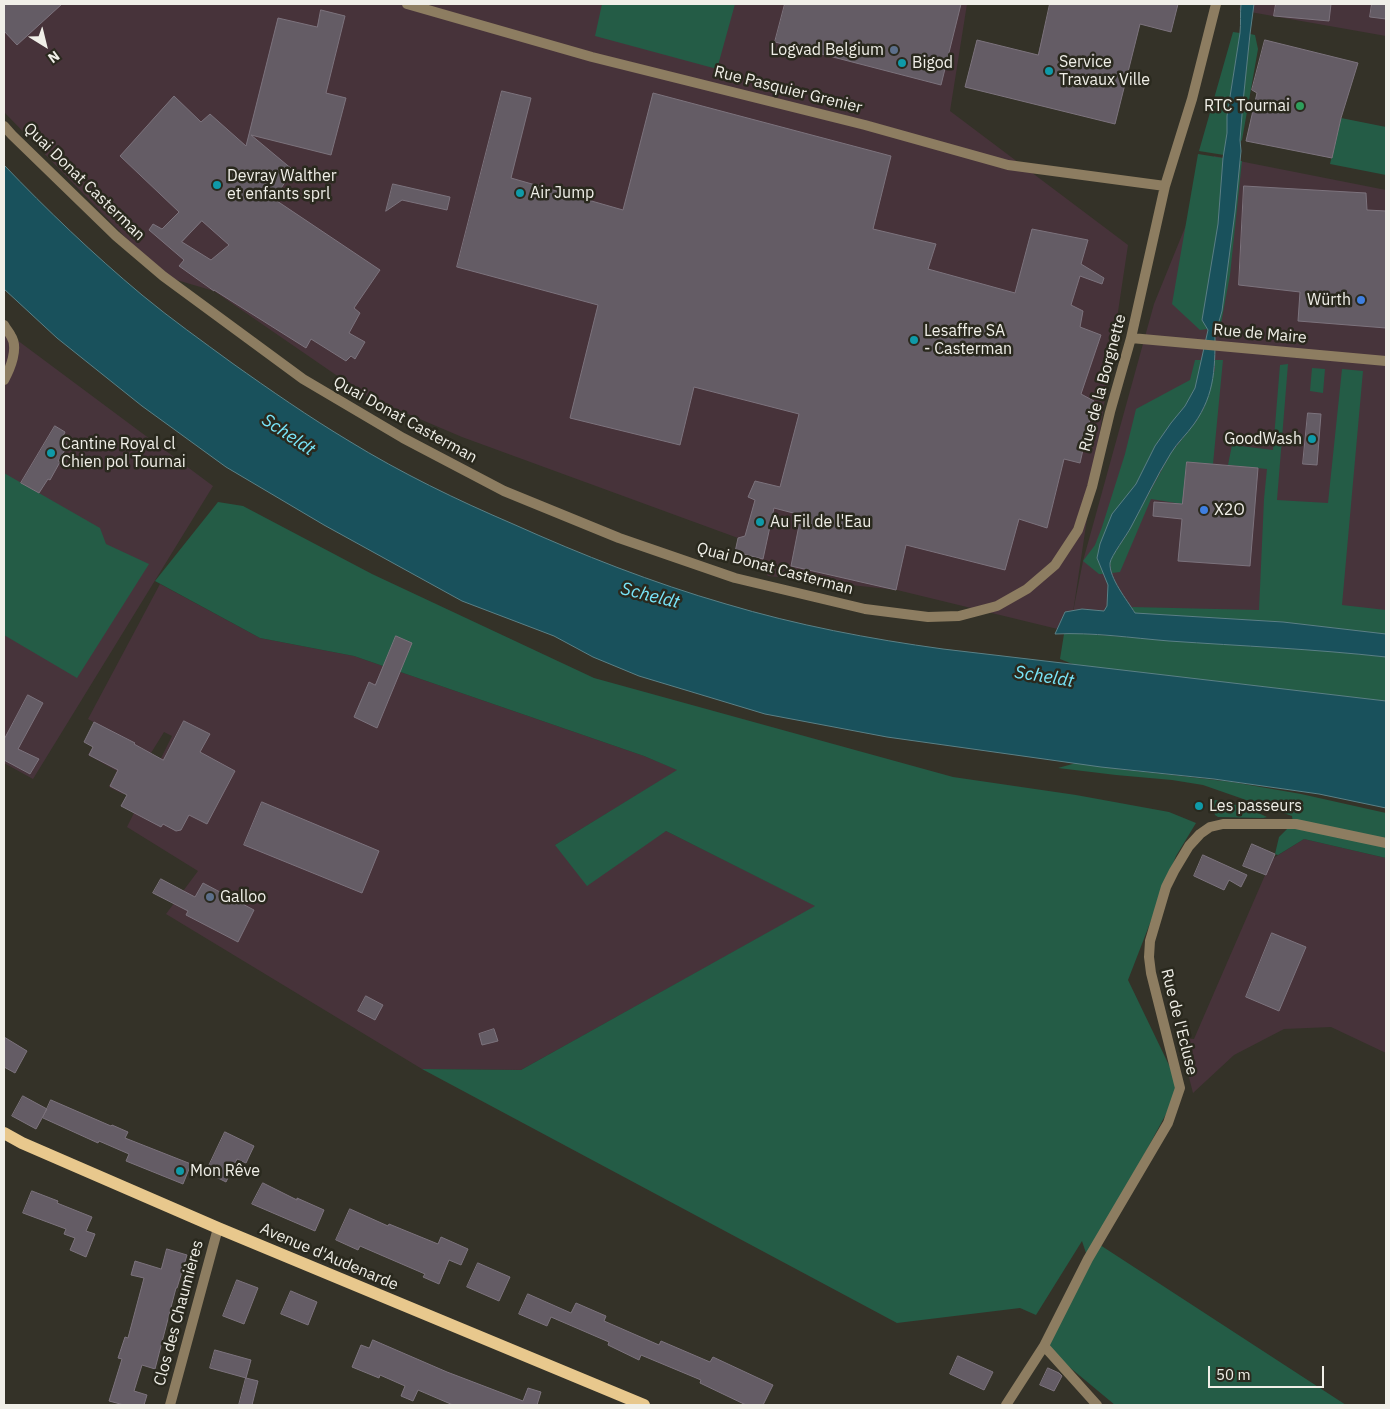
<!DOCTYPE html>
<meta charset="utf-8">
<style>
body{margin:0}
#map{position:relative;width:1390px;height:1409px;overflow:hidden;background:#343228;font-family:"IBM Plex Sans",sans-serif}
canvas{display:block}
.frame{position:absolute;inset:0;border:5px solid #f0efe8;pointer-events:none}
.north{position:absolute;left:20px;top:20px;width:50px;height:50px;-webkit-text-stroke:4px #2a291e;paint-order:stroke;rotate:144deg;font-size:14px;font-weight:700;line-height:20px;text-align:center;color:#f0efe8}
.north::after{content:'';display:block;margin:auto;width:18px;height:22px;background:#f0efe8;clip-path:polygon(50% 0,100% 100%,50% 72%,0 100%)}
.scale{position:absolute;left:1208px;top:1366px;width:116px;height:22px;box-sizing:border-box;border:2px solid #f0efe8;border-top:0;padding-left:6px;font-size:15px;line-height:18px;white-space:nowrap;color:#f0efe8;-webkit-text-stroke:4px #2a291e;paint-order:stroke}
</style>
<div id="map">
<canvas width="1390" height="1409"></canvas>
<div class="frame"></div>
<div class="north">N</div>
<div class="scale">50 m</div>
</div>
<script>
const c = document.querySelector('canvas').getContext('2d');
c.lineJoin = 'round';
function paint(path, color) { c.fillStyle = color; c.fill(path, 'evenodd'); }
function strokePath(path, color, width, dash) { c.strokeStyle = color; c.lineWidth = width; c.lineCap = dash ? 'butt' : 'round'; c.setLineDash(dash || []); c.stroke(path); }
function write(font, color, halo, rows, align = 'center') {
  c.font = font + ' "IBM Plex Sans",sans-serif'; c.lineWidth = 5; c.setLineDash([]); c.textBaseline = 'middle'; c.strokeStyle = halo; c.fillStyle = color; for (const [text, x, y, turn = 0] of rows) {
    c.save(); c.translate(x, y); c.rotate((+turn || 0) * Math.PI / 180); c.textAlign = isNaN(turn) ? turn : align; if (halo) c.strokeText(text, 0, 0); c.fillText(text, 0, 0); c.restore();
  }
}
paint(new Path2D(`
 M1241 4H1386V36L1239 10Z
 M1214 156 1386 190V641L1072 617 1083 561 1154 304Z
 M4 327 13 337 213 486 33 779 4 763Z`), '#47343b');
paint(new Path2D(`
 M4 4H967L950 111 1128 245 1070 632 897 590 768 576 738 538 462 437 368 397 214 291 163 276 4 112Z
 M160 584 260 638 354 656 644 756 678 770 555 845 666 831 816 906 521 1070 422 1069 166 914 198 871 127 827 172 736 164 732 151 753 145 751 123 794 109 787 117 771 88 755 93 747 95 723 88 719Z
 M1304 839 1386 858V1053L1331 1027 1284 1029 1234 1055 1193 1093 1179 1038 1194 1039 1272 859Z`), '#47333a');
paint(new Path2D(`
 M602 4H735L717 69 595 36Z
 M1233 32 1240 33 1227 116V133L1224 155 1199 151Z
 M1250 34 1255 35 1258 49 1242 140 1240 142 1243 102Z
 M1341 118 1386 127V175L1330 164Z
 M1198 154 1223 158 1218 224 1202 320 1208 329 1200 330 1172 304Z
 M1240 161H1242L1230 275 1220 329H1215L1218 325 1222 311 1235 212Z
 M1195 360H1201L1195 388 1185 406 1171 423 1155 446 1136 484 1125 498 1097 558 1104 574H1099L1083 561 1095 545 1102 527 1125 454 1136 409 1190 380Z
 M1215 360H1223L1213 464 1187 462 1182 504 1151 499 1120 572 1112 573 1110 563 1111 558 1126 536 1171 453 1195 423 1204 408 1215 369Z
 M1288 364 1277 500 1328 503 1342 369 1363 371 1342 605 1386 610V634L1283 622 1135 613 1131 607 1259 610 1264 499 1267 469 1228 465 1232 445 1273 450 1280 365Z
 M1312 368 1325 369 1323 393 1310 391Z
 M4 473 100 528 106 544 149 564 77 678 4 635Z
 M218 502 243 506 372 574 594 678 953 777 1076 795 1169 812 1196 823 1176 856 1128 980 1180 1088 1088 1259 1082 1241 1036 1315 1020 1308 897 1323 422 1069 521 1070 815 906 666 831 587 886 555 845 677 770 644 756 354 656 260 638 155 581Z
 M1073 633C1177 642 1282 645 1386 657V701L1075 665 1060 659 1064 634Z
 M1076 763 1125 770 1163 774 1232 782 1301 794 1386 813V858L1304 839 1278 855 1275 854 1279 837 1293 823 1292 816 1203 785 1172 780 1116 775 1058 768Z
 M1215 800C1233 803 1250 809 1267 817L1263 818 1218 817 1215 815 1212 806V802Z
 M1097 1243 1346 1405H1115L1044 1346Z`), '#245c46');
const water = new Path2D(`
 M1241 4H1254L1250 34 1243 102 1240 140 1241 151 1235 212 1222 311 1218 325 1215 329C1215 365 1216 393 1194 424 1187 434 1177 443 1171 453 1156 477 1144 503 1131 527 1127 535 1111 556 1110 563 1109 578 1127 600 1135 613L1283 622 1386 634V657C1314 649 1242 646 1169 641 1132 638 1092 632 1055 634L1065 612 1082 609 1104 611 1107 606 1108 585 1097 558 1100 544 1112 514 1136 484 1155 446 1171 423 1185 406 1195 388 1208 330 1202 320 1218 224 1223 158 1227 133V116L1240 33C1241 23 1240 14 1241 4Z
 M4 165C47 210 93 254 142 295 171 319 202 341 232 363 270 390 309 417 349 441 401 473 457 500 513 524 582 555 653 583 726 604 796 625 870 639 943 649L1386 701V808L1319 794 1214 779 1101 767 887 737 765 714 639 676 593 657 554 636 462 601 324 525 226 467 142 406 57 338 4 289Z`);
paint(water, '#19515c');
strokePath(water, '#5a8086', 1);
const building = new Path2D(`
 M4 4H62L17 45 4 31Z
 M785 4H961L941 85 775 42Z
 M1050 4H1178L1171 32 1140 24 1115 124 965 87 977 40 1038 55Z
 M1276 4H1331L1329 21 1274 16Z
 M1372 4H1386V19L1370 17Z
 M321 10 345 16 326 93 346 98 331 155 251 135 293 170 274 199 380 270 354 308 360 313 349 333 365 342 355 359 351 356 346 361 311 339 306 348 214 290V291L179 266 184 260 149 230 153 224 162 229 179 212 120 156 174 96 201 122 210 114 246 146 278 18 317 27ZM202 221 229 245 211 260 182 242Z
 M1265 40 1358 63 1341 118 1332 158 1246 141 1257 93 1252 90Z
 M502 91 531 98 511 178 623 210 653 93 891 156 873 229 936 244 928 269 1015 293 1032 229 1088 240 1081 264 1104 278 1102 284 1080 276 1071 305 1083 311 1080 327 1101 335 1081 394 1094 401 1080 463 1064 459 1047 528 1019 519 1005 570 906 545 896 590 791 566 801 515 774 508 763 559 735 552 738 538 745 536 755 500 748 497 755 481 780 487 799 414 694 387 680 445 570 418 598 305 457 267Z
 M393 184 450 197 447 210 402 200 386 211Z
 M1244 186 1366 193 1367 210 1386 211V328L1298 321 1300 292 1239 285Z
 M1308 413 1321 414 1317 465 1303 464Z
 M55 426 65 432 61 441 68 445 58 461 60 462 50 480 48 479 39 493 21 483Z
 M1187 462 1258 468 1250 566 1178 561 1182 519 1153 516 1154 502 1182 504Z
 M396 636 412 643 377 728 354 717 369 682 375 685Z
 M28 695 43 703 18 749 39 759 30 774 4 760V740Z
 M184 721 210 734 200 752 235 771 207 824 189 815 181 830 176 831 163 824 161 827 121 806 127 795 110 786 118 770 89 755 93 747 84 742 94 722 135 743 134 744 163 760Z
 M262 802 379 851 362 893 244 845Z
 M1252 844 1275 854 1266 875 1243 866Z
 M1203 855 1247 875 1241 887 1229 880 1224 890 1194 876Z
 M161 879 195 897 203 883 254 910 238 942 186 915 188 911 153 893Z
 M1272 933 1306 947 1279 1011 1246 997Z
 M366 996 383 1005 375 1020 358 1011Z
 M494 1029 498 1041 482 1045 479 1034Z
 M4 1037 27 1051 15 1073 4 1067Z
 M23 1096 47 1109 36 1129 12 1116Z
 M51 1100 111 1126 112 1125 128 1132 125 1138 191 1164 183 1184 126 1161 129 1154 99 1141 98 1143 43 1118Z
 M225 1132 254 1146 246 1163 237 1159 226 1182 206 1172Z
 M263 1183 297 1200V1198L324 1210 315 1231 252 1204Z
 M32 1191 58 1201 57 1203 92 1217 86 1231 95 1234 86 1257 70 1250 75 1238 64 1234 66 1229 23 1213Z
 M350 1209 388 1226 389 1224 438 1244 441 1237 468 1249 461 1265 449 1260 439 1284 423 1277 425 1274 360 1246 358 1250 336 1240Z
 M167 1249 187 1255 177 1288H176L155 1369 142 1365 134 1391 147 1395 144 1405H124L109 1401 122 1359 118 1358 125 1337 128 1338 144 1278 131 1275 135 1261 161 1269Z
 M478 1263 510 1277 499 1301 467 1287Z
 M237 1280 258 1288 244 1324 223 1316Z
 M291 1291 317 1302 308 1325 281 1314Z
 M528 1294 571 1313 576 1303 606 1316 604 1321 659 1345 661 1341 710 1362 713 1357 773 1385 763 1405H746L700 1383 701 1380 641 1355 639 1360 608 1345 609 1342 551 1317 547 1326 519 1314Z
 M373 1340 447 1372 523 1401 528 1388 541 1392 537 1405H453L418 1390 413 1401 401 1396 405 1386 380 1375 379 1378 352 1367 361 1345 369 1348Z
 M215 1350 251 1360 246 1378 210 1368Z
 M958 1356 993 1372 984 1390 950 1374Z
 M1048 1368 1059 1373 1062 1376 1054 1391 1040 1385Z
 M246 1378 258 1381 252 1405H239Z`);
paint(building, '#645c65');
strokePath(building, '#7c737d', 1);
strokePath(new Path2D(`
 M407 4 592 57 865 125 1008 165 1165 186
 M4 126 12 135 116 236 163 276 303 379 403 438 504 491 619 538 735 578 865 609 928 617 959 616 997 606 1027 589 1055 565 1078 530 1092 487 1110 412 1131 338 1165 186 1192 99 1216 4
 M4 325C6 329 9 332 11 336 19 348 10 369 4 380
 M1131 338 1386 361
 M1044 1346 1097 1405
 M170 1405 218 1228
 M1006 1405 1044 1346 1088 1259 1168 1123 1180 1088 1151 973 1149 957 1150 941 1166 887 1174 871 1189 846 1200 834 1210 827 1223 824H1296L1386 843`), '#8d7d61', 10);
strokePath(new Path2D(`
 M4 1133 22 1143 218 1228 644 1405`), '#e8c88d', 12);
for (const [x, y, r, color] of [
 [894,50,5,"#5c6f8a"],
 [902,63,5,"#0f9aa8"],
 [1049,71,5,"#0f9aa8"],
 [1300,106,5,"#2e9e5b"],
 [217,185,5,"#0f9aa8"],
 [520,193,5,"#0f9aa8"],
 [1361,300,5,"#3f7fe0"],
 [914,340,5,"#0f9aa8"],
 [1312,439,5,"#0f9aa8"],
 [51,453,5,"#0f9aa8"],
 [1204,510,5,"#3f7fe0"],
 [760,522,5,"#0f9aa8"],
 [1199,806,5,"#0f9aa8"],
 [210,897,5,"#5c6f8a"],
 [180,1171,5,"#0f9aa8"]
]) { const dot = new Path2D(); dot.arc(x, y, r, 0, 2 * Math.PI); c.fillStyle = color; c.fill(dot); strokePath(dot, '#2a291e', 2); }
write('16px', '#f0efe8', '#2a291e', [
 ["Logvad Belgium",884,50,"right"],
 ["Service",1059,62],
 ["Travaux Ville",1059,80],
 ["Bigod",912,63],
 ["RTC Tournai",1290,106,"right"],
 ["Devray Walther",227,176],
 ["et enfants sprl",227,194],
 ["Air Jump",530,193],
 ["Würth",1351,300,"right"],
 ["Lesaffre SA",924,331],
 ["- Casterman",924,349],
 ["GoodWash",1302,439,"right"],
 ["Cantine Royal cl",61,444],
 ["Chien pol Tournai",61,462],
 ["X2O",1214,510],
 ["Au Fil de l'Eau",770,522],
 ["Les passeurs",1209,806],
 ["Galloo",220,897],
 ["Mon Rêve",190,1171]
], 'left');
write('16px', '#f0efe8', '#2a291e', [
 ["Rue Pasquier Grenier",788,90,14],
 ["Quai Donat Casterman",84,182,44],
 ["Rue de Maire",1260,334,5],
 ["Rue de la Borgnette",1103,383,-75],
 ["Quai Donat Casterman",405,420,29],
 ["Quai Donat Casterman",775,569,15],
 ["Rue de l'Ecluse",1179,1022,76],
 ["Avenue d'Audenarde",329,1257,23],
 ["Clos des Chaumières",179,1313,-75]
]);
write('italic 18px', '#79e5f9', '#2a291e', [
 ["Scheldt",288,435,34],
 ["Scheldt",650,596,14],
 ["Scheldt",1044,677,9]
]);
</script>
